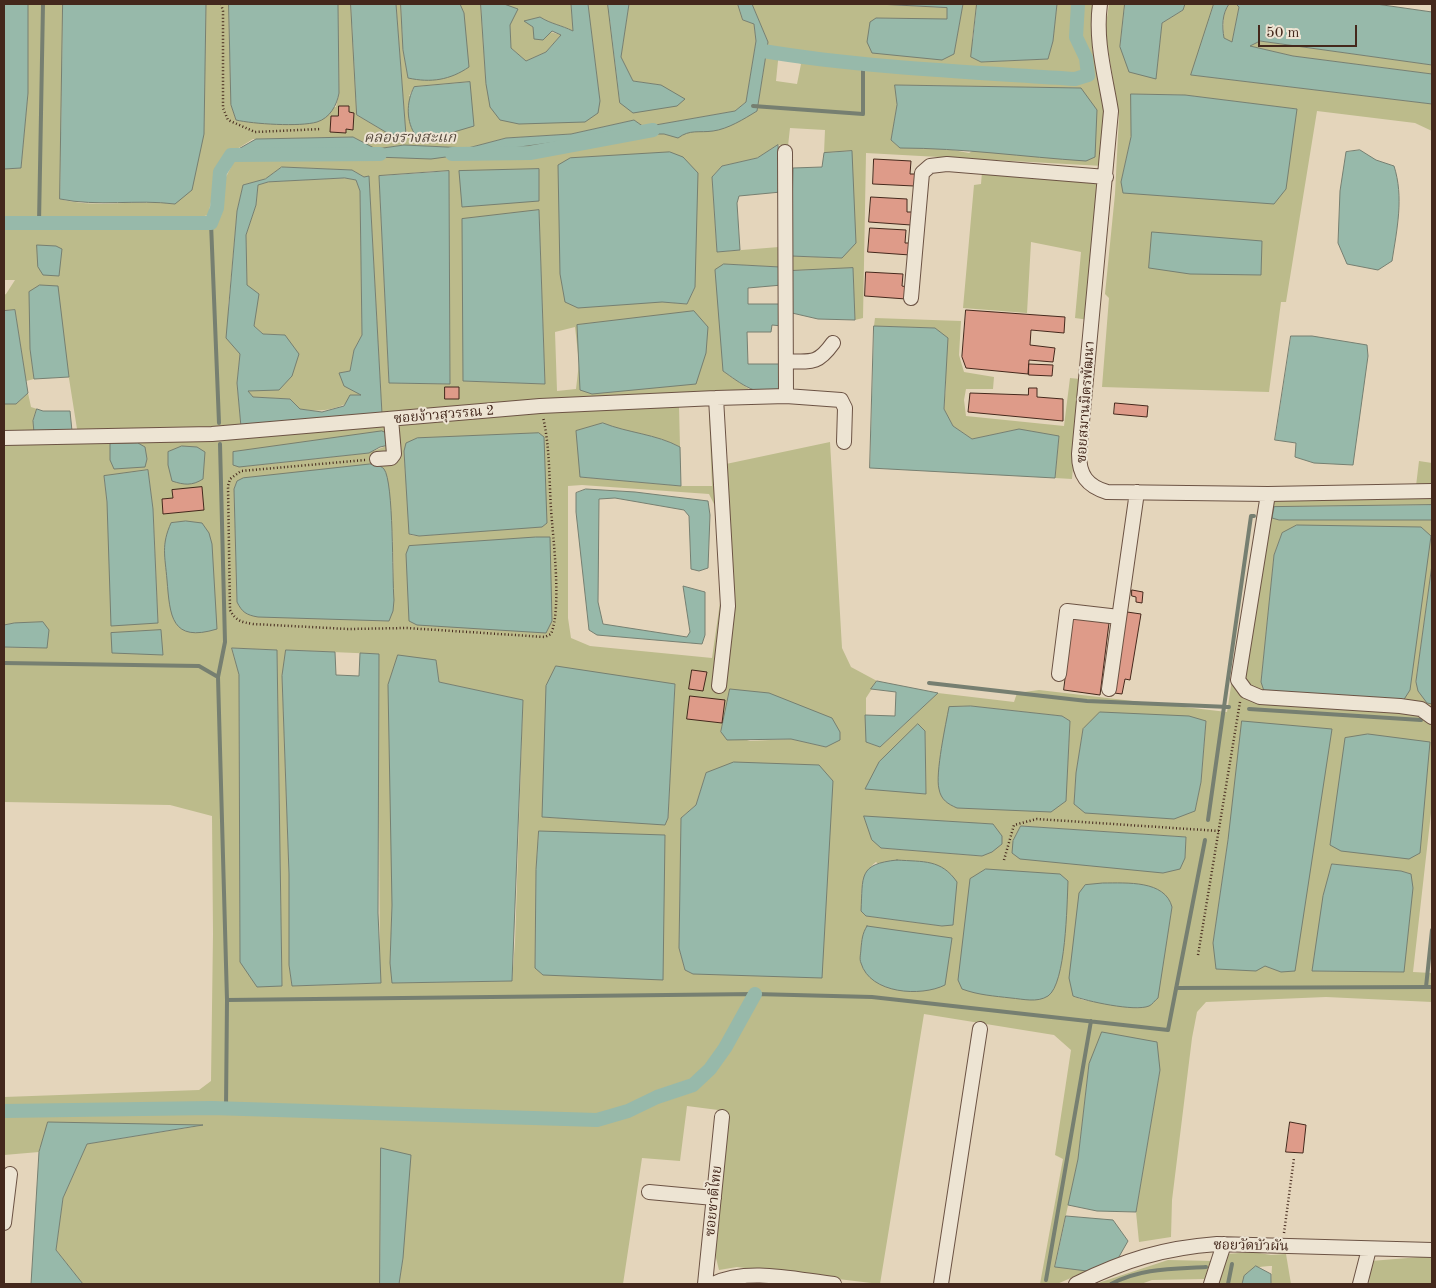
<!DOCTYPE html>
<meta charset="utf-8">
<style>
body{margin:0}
#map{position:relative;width:1436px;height:1288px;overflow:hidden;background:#e4d5bb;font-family:"Old Standard TT",serif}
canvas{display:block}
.frame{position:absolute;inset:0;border:5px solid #44281c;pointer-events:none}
.scale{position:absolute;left:1258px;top:25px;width:99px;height:22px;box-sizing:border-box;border:2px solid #44281c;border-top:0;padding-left:6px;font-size:15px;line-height:18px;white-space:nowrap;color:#44281c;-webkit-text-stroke:4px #ede4d3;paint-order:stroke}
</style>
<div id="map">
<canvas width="1436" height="1288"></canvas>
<div class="frame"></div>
<div class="scale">50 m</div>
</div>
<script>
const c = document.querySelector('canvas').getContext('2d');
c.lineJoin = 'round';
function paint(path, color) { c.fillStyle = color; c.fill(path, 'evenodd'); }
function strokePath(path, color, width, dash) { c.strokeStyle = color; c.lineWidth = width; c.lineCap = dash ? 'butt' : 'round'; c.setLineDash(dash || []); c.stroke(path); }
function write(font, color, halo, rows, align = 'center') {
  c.font = font + ' "Old Standard TT","Noto Serif Thai",serif'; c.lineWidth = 4; c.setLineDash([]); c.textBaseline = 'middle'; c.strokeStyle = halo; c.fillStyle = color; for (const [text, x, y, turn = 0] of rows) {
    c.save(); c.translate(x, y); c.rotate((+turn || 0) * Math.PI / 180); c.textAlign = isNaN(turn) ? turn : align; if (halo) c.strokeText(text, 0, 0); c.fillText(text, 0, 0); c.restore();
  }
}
paint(new Path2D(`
 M28 4H63L60 199C96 209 137 199 175 204L204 134 206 4H229L231 105 236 120 336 107 339 93 338 4H351L357 115 389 134H406L396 4H401L403 50 408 78 464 13 460 4H481L486 84 600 101 588 4H608L620 103 661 85 633 81 621 57 629 4H738L743 20 754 24 756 41 746 102 735 111 644 127 634 120 571 134 506 138 468 148 404 145 376 149 353 137 253 139 221 159 208 215 194 219 164 216H4V169L21 168 28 93ZM470 82 409 96 414 87Z
 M504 4H571L573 31C562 25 551 24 540 17L525 21 533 27 561 35 546 52 526 61 511 48 510 25Z
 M752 4H878L947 8V20L876 18 954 54 963 4H977L972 40 981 62 1048 59 1053 41 1057 4H1098L1092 49 1100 72 1106 139 1103 166 866 153 863 318 855 320 853 269 790 271 791 256 842 258 852 151 824 153 825 130 790 128 788 146 778 145 757 158 722 166 712 177 717 252 779 247 780 267 724 264 723 371 749 389 382 414 369 177H364L352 170 282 167 265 179 243 185 237 211 228 309 240 354 237 383 241 427 77 429 68 372 30 348 34 379 26 381 15 310 4 311V295L6 294 15 280H4V228L146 229 204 227 221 216 223 183 236 157 280 151 339 149 375 157 502 149 616 134H664L678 137 687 131H713L757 111 768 42ZM779 51 801 64 797 84 776 81ZM896 85 1080 88 969 153 942 148H900L891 140 897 105ZM435 171H449L450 384 389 383 379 176ZM539 210 545 384 463 381ZM695 254V287L687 304 662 302 560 274 561 256ZM575 327 579 363 576 389 557 391 555 332Z
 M1109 4H1125L1120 47 1156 78 1162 23 1183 10 1185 4H1214L1192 75 1432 104V131L1415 123 1317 111 1286 302H1281L1269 392 1102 387 1109 298 1105 294 1115 194 1119 116 1105 31ZM1131 94 1185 95 1296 109 1121 182 1131 137Z
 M1229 4H1236L1239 7 1232 42 1224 39C1223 26 1222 14 1229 4Z
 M1260 41 1432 65V74L1293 56 1249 46Z
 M982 172 1099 180 1089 320 1075 318 1081 252 1031 242 1027 313 963 308 974 185 981 184Z
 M345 178 356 180 360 191 362 335 354 350 350 371 339 373 362 395C339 409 326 413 300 409L290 399 253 397 247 391 285 335 263 334 254 326 255 312 247 285 246 235 256 205 258 185 268 182Z
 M875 318 961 321 959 355 964 372 994 377 993 389H966L964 400 966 416 1064 426 1070 378 1080 379 1072 479 1055 478 1059 437 1019 429 972 439 953 426 944 409 946 383 935 328 874 326Z
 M28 393 31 407 37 409 33 421 34 433 4 434V404H16Z
 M679 406 680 447C656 434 628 434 603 423L580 477 681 486H712L709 412 722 411 726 464 830 442 842 648 851 667 877 681 866 698V742L880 747 938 693 1014 702 1017 693 1039 690 1227 712 1259 505 1276 499 1432 498V505L1274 507 1272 518 1280 520H1432V565L1416 682 1427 703 1432 704V804L1413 972 1432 973V1002L1326 997 1206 1002 1197 1012 1192 1038 1172 1200 1171 1237 1139 1242 1136 1212 1160 1070 1089 1064 1078 1159 1055 1266 1087 1271 1057 1284H1040L1063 1159 1055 1155 1071 1050 1054 1035 924 1014 880 1284 737 1267 719 1270 715 1254 729 1119 726 1111 687 1106 680 1161 642 1158 623 1284H399L403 1258 381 1148 380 1284H83L56 1250 63 1198 87 1144 199 1126 40 1147 39 1152 4 1155V1097L199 1090 211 1081 213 934 212 816 170 805 4 802V647L47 648 14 623 4 625V443L226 440 574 409ZM407 443 547 522 542 526 419 536 410 535 404 451ZM389 445 368 453 240 467ZM148 470 153 509 158 623 107 502 104 477ZM384 470C393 508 397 583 389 621L354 619 237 602 234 489 237 481ZM582 485 709 494 717 510 721 596 712 658 590 646 571 638 568 618V486ZM1282 533 1261 682 1274 555ZM232 648 277 650 282 986 240 962 239 674ZM287 650 378 654 380 983 292 986 289 965V874L282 676ZM436 660 439 682 523 700 515 942 512 981 393 983 390 963 392 905ZM675 684 668 818 665 824 542 817ZM730 690 826 747 791 739 750 741 721 732ZM971 706 1062 716 1070 721 1067 777 949 707ZM1206 721 1201 782 1195 811 1074 804 1076 773 1083 729ZM925 731 926 794 902 791ZM706 773 700 973 693 974 685 970 679 948 681 818 696 805ZM908 820 992 824 982 856 881 848ZM1021 826 1186 837 1185 858 1013 841ZM539 831 543 975 535 967 536 870ZM1228 840 1281 972 1213 943ZM876 862 942 926 866 916 861 911C862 892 859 875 876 862ZM1332 864 1401 871 1411 874 1403 972 1312 971ZM1172 907 1157 998 1138 1008 1083 1000 1073 996Z
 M1419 461 1432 463V486H1416Z
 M1253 1252 1271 1255 1286 1254 1291 1284H1271L1272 1266C1257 1266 1246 1269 1242 1284H1211L1226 1254Z
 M1432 1256V1284H1369L1371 1261Z
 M1168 1260 1214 1261 1205 1279 1152 1280 1141 1284H1095Z`), '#bcbb8b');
const water = new Path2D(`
 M4 4H28V93L21 168 4 169Z
 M63 4H206L204 134 192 190 175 204C137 199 98 207 60 199Z
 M229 4H338L339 93C337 105 330 118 317 122 300 127 253 124 236 120L231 105Z
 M351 4H396L406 135 389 134 357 115Z
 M401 4H460L464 13 469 67C450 80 431 83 408 78L403 50Z
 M481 4H504L518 9 510 25 511 48 526 61 546 52 561 35 552 31 543 40 534 39 533 27 524 21 540 17C551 24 561 25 573 31L571 4H588L600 101 598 113 585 122 519 124 500 120 490 107 486 84Z
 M608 4H629L621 57 633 81 661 85 685 99 677 106 633 113 620 103Z
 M738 4H752L768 42 757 111C744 119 728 129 713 131 699 133 690 129 678 138L664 134H616L431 159 375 157 339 149 280 151 221 159 256 139 353 137 376 149 404 145 468 148 506 138 571 134 634 120 644 127 735 111 746 102 756 41 754 24 743 20Z
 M878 4H963L954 54 942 60 872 53 867 42 870 22 876 18 947 19V8Z
 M977 4H1057L1053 41 1048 59 981 62 971 57Z
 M1125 4H1185L1183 10 1162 23 1156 79 1129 72 1120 47Z
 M1214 4H1229C1222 14 1222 26 1224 38L1232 42 1239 7 1236 4H1376L1432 12V65L1260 41 1250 46 1293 56 1432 74V104L1191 75Z
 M470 82 474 126 437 137 416 136C406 122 406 102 414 87Z
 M895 85 1081 88 1097 110 1095 157 1086 161C1024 157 962 148 900 148L891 140 897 105Z
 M1131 94 1185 95 1297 109 1286 189 1274 204 1123 193 1121 182 1131 137Z
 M778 145 781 192 739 196 737 203 740 250 717 252 712 177 722 166 757 158Z
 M1360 150 1376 160 1394 166C1404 197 1397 229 1392 261L1378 270 1347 264 1338 243 1340 191 1346 152Z
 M852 151 856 243 842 258 791 256 793 168 822 167 824 153Z
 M670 152 683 157 698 173 695 287 687 304 662 302 578 308 565 302 560 274 558 165 570 158Z
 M282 167 352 170 364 177 369 176 382 414 241 427 237 383 240 354 226 338 237 211 243 185 265 179ZM345 178 356 180 360 191 362 335 354 350 350 371 339 373 344 386 361 395H350L344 406 322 412 300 409 290 399 253 397 248 391 279 390 292 376 299 354 285 335 263 334 254 326 259 294 247 285 246 235 256 205 258 185 268 182Z
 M539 169V201L462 207 459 171Z
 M449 171 450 384 389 383 379 176Z
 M539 210 545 384 463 381 462 219Z
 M1152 232 1262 241 1261 275 1190 274 1149 268Z
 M37 245 56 246 62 249 59 276 43 275 38 267Z
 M724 264 780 267 782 285 748 288V304H781L782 326 772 325 771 332H747L748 364H782L780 388C761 401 739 382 723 371L715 270Z
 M853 268 855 320 818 319 792 313 790 271Z
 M40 285 58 286 69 377 34 379 30 349 29 292Z
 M15 310 28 393 16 404H4V311Z
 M694 311 708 327 706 353 696 384 592 394 580 390 577 325Z
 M874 326 935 328 948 338 944 409 953 426 972 439 1019 429 1059 436 1055 478 870 468Z
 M1291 336H1312L1367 345 1368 356 1353 465 1314 463 1295 457 1296 443 1275 440Z
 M37 409 43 411H70L72 431 34 433 33 421Z
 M603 423C628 433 656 434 680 447L681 486 580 477 576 431Z
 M382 431 389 434V445L380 447 369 453 239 467 233 465V452Z
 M539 433 544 437 547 523 542 527 419 536 409 534 404 451 406 443 417 438Z
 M138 443 145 447 147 459 145 467 114 469 110 460V444Z
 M182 446 197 447 205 452 203 479C192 486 184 485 172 481L168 465V452Z
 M370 464C375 464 380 465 384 469 394 482 392 578 394 600L393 611 389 621 258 617C246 615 242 612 237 602L234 489 237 481 243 478Z
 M148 470 153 509 158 623 111 626 107 502 104 476Z
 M586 489 635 492 708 501 710 515 708 568 699 571 691 569 689 516 684 510 615 498 599 499 598 602 603 624 687 637 690 632 683 586 705 592V635L702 644 597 635 589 630 576 512V493Z
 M1432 505V520H1279L1272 518 1274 507Z
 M186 521 202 523 209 533 212 544 217 629C171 643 170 616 167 580 165 556 161 545 171 523Z
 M1297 525 1421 527 1431 536 1410 690 1403 701 1264 691 1261 682 1274 555 1282 533Z
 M536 537H550L552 621 546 633 417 625 409 621 406 554 409 546Z
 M1432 565V704L1427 703 1418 691 1416 682Z
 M43 622 49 630 47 648 4 647V625L14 623Z
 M161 630 163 655 112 653 111 633Z
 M232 648 277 650 282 986 257 987 240 962 239 675Z
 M286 650 335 652 336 675 359 676 360 653 379 654 378 913 381 983 292 986 289 965V874L282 676Z
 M398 655 436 660 439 682 523 700 512 981 392 983 390 963 392 905 388 685Z
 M556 666 675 684 668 818 665 825 542 817 546 686Z
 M877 681 938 693 880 747 866 742 865 715 895 716 896 692 871 689Z
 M730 689 769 693 832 718 840 732V740L826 747 791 739 727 740 721 732Z
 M971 706 1062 716 1070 721 1066 801 1051 812 957 808C948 804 941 800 939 789 935 774 946 723 949 707Z
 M1100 712 1189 716 1206 721 1201 782 1195 811 1174 819 1085 813 1074 804 1076 773 1083 729Z
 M1242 721 1332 729 1295 971 1281 972 1265 966 1256 971 1216 969 1213 943 1228 840Z
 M918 724 925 731 926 794 865 789 879 762Z
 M1368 734 1430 742 1420 853 1409 859 1341 851 1330 845 1345 738Z
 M734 762 819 765 833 781 822 978 693 974 685 970 679 948 681 818 696 805 706 773Z
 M864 816 993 824 1002 836V844L992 852 982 856 881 848 872 840Z
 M1021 826 1186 837 1185 858 1180 869 1163 873 1020 859 1012 853 1013 841Z
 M539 831 665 835 663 980 543 975 535 968 536 870Z
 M897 860C924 862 941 859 957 882L953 925 942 926 866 916 861 911C863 876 858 864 897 860Z
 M1332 864 1401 871 1411 874 1413 888 1404 972 1312 971 1323 896Z
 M986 869 1060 874 1068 881C1067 904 1066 984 1048 996 1037 1003 1023 999 1011 998 994 996 978 995 962 989L958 980 970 879Z
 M1103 883C1127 883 1165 880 1172 907L1158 998C1155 1000 1152 1005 1149 1006 1135 1012 1086 1001 1073 996L1069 978 1079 893 1085 885Z
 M867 926 952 938 945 985C921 997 870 994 861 963 859 959 861 953 861 948 862 940 862 934 867 926Z
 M1102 1032 1157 1042 1160 1070 1136 1212 1097 1211 1068 1205 1078 1159 1089 1064Z
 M48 1122 203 1125 87 1144 63 1198 56 1250 83 1284H31L39 1152Z
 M381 1148 411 1155 403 1258 399 1284H380Z
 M1066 1216 1113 1220 1128 1241 1116 1262 1087 1271 1055 1267Z
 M1256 1266 1271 1274V1284H1242L1244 1276Z`);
paint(water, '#97b9aa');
strokePath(water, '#767f71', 1);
strokePath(new Path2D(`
 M753 106 863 114V64
 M39 223 43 4
 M211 223 219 423
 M4 663 199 666 218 677 227 1000 226 1108
 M218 677 225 642 220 444
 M929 683 1087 701 1229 707
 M1249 709 1421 720
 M1208 820 1251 516H1254
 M1426 987 1432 930
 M1176 988 1432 987
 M227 1000 755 994 872 997 1168 1030 1205 840
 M1046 1280 1091 1021
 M1111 1284C1141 1268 1172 1269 1206 1267
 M1228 1284 1232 1264`), '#767f71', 4);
strokePath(new Path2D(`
 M763 51C866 68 971 72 1075 79L1088 75 1086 58 1076 37 1078 4
 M452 154 530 153 653 130
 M4 223H211L217 208 220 172 231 155 380 154
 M4 1111 212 1108 597 1120 628 1111 657 1097 693 1085 710 1069 725 1048 755 994`), '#97b9aa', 14);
const building = new Path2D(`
 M339 106H349V112L354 113 353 130 346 129V133L330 132 331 116H338Z
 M874 159 911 161 910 174H915L914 186 873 184Z
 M871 197 907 199V212H912L911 225 869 222Z
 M870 228 906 230 905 243H910V255L868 252Z
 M866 272 903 274 902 286 907 287 906 299 865 296Z
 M966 310 1065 317 1064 333 1031 330 1030 345 1055 348 1053 362 1029 360 1028 374 966 368 962 357Z
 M1029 364 1053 365 1052 376 1029 375Z
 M445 387H459V399H445Z
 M1029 388H1037V397L1063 399V421L968 412 970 393 1028 395Z
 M1115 403 1148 406 1147 417 1114 414Z
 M202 487 204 510 163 514 162 499 173 498 172 490Z
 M1132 590 1143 592 1142 603 1136 602V597L1132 596Z
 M1127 612 1141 614 1130 680 1125 679 1122 694 1114 693Z
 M1073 618 1109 623 1100 695 1064 690Z
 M692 670 707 672 703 691 689 689Z
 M690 696 725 700 722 723 687 719Z
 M1290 1122 1306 1125 1303 1153 1286 1152Z`);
paint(building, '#de9b89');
strokePath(building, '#44281c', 1);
const minor = new Path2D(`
 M1100 4C1095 41 1105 74 1111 111L1079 454C1079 475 1087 486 1107 492L1268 494 1432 491
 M785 152 786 396
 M911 298 922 173 930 166 947 164 1106 177
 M787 361C812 362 818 364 833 343
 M716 398 728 606 719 686
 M4 438 212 434 540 406 716 398 786 396 841 400 845 408 844 442
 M377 459 391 458 394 454 391 419
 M1268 494 1238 680 1246 691 1260 697 1400 706 1421 709 1432 717
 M1059 674 1067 611 1119 617
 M1109 689 1137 492
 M649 1192 714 1198
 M4 1223 10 1174
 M705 1284 722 1117
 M713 1284C748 1267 797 1280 834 1284
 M941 1284 980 1029
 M1076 1284C1125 1260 1163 1248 1217 1244L1432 1250
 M1211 1284 1224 1244
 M1360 1284 1369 1249`);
strokePath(minor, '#6c5344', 16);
strokePath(new Path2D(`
 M221 4 223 11V108L228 120 255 132 321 129
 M365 460 241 471 230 479 228 486 230 610C236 621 241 622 253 624L348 629 407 628 545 637 551 634C562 608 553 539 551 509 549 478 550 448 543 417
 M1004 860 1014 825 1037 819 1219 831
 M1198 955 1240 702
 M1284 1233 1294 1158`), '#44281c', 2.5, [1, 2.5]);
strokePath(minor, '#ede4d3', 14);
write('14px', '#44281c', '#ede4d3', [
 ["ซอยสมานมิตรพัฒนา",1086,402,-86],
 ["ซอยง้าวสุวรรณ 2",444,415,-5],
 ["ซอยชาติไทย",714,1201,-84],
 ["ซอยวัดบัวผัน",1251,1246,1]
]);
write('italic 15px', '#594c40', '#ede4d3', [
 ["คลองรางสะแก",410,138]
]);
</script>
